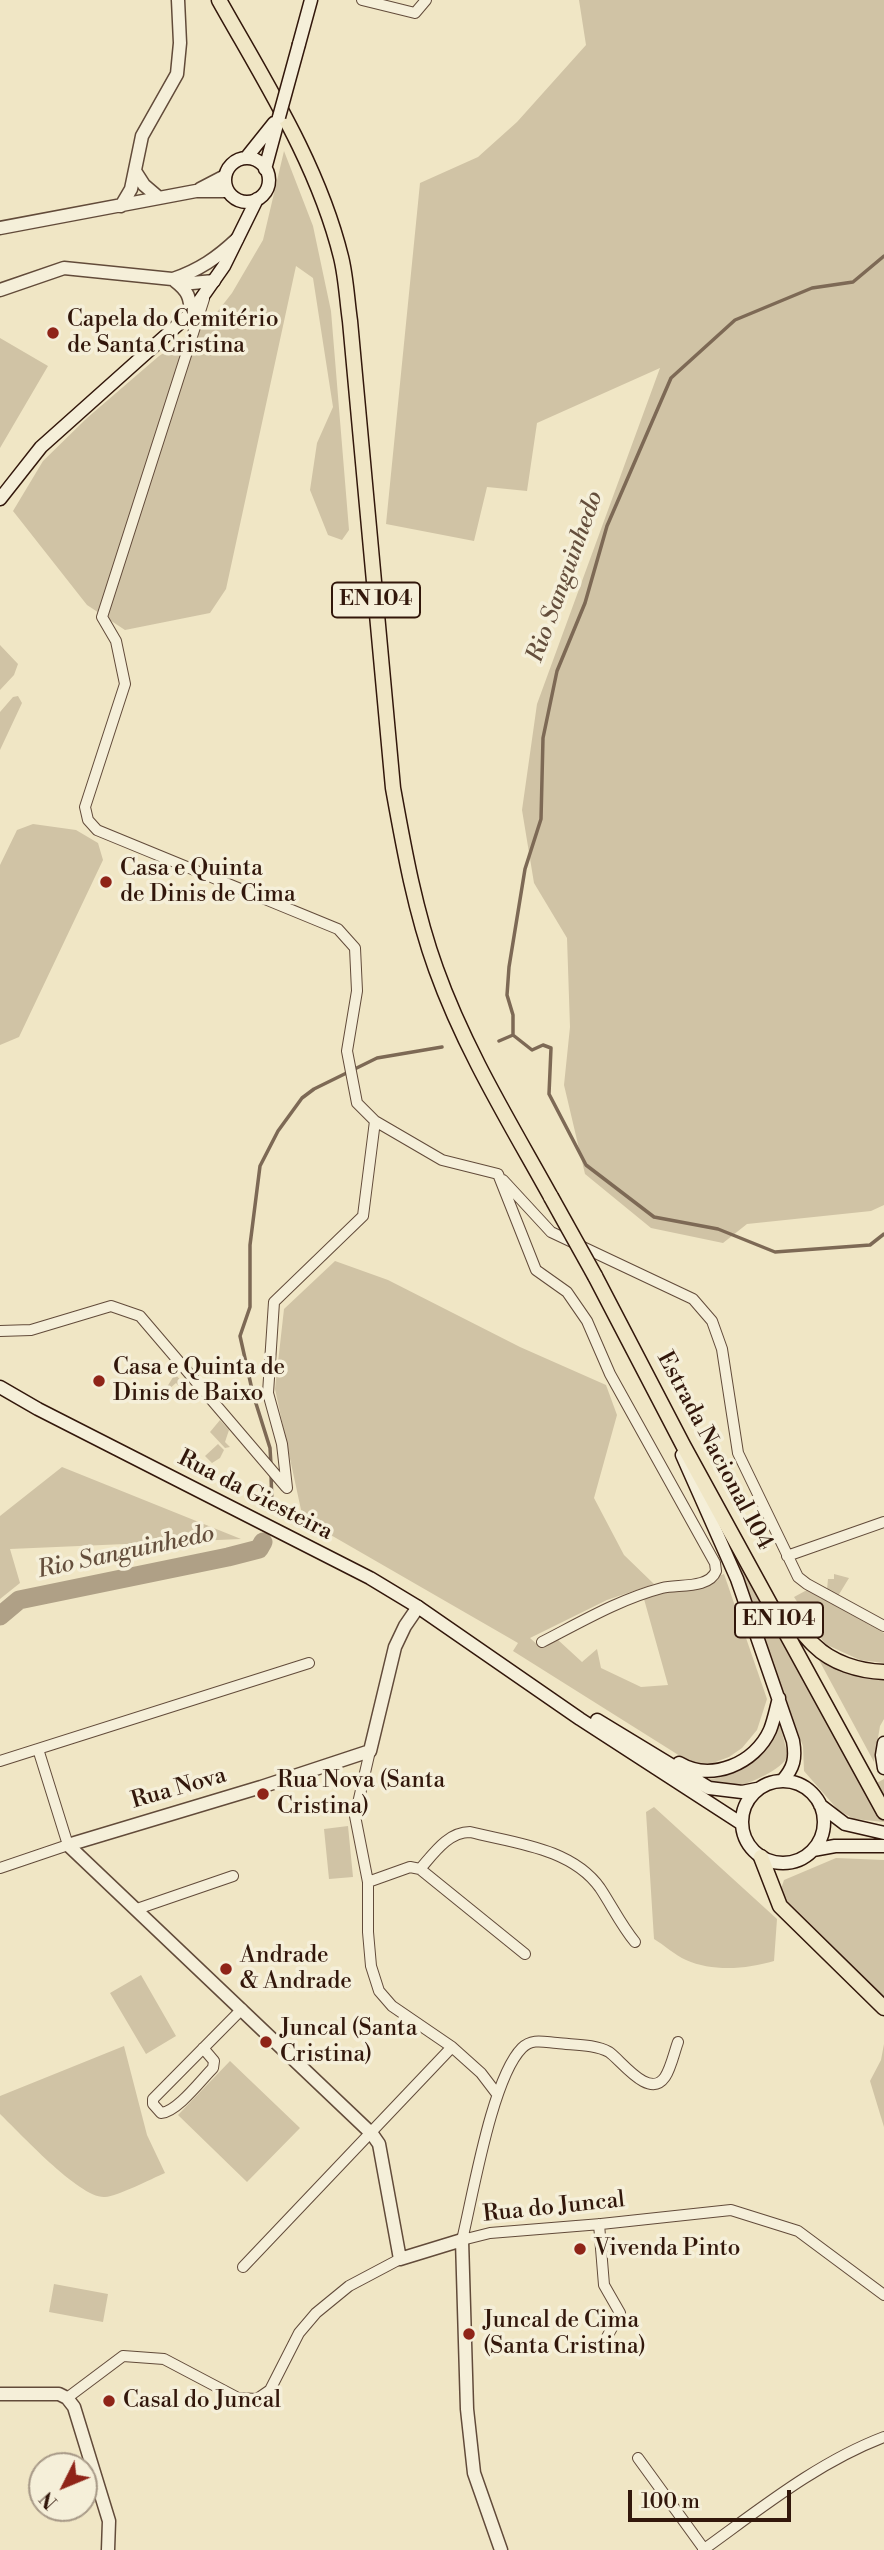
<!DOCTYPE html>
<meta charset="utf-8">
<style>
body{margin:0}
#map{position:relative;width:884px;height:2550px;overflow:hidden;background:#f0e6c5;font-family:"Libre Bodoni",serif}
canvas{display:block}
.north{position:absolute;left:28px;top:2452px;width:70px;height:70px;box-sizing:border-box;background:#f5efd9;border:2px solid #a79987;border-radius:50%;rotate:227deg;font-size:19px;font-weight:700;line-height:28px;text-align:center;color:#32170b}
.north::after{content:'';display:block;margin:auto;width:24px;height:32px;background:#8f2418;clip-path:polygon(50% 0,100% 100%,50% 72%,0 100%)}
.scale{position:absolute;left:628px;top:2490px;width:163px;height:32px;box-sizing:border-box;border:4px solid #32170b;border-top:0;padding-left:9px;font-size:21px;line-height:24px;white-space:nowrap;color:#32170b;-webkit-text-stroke:5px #f5efd9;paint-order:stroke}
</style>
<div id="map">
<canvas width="884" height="2550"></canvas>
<div class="north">N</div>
<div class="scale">100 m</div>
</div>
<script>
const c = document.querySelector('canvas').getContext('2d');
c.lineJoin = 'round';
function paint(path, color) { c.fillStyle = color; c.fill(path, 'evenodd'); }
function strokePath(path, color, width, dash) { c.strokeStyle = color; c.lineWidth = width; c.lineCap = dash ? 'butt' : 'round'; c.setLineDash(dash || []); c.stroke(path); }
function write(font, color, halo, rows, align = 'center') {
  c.font = font + ' "Libre Bodoni",serif'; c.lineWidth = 7; c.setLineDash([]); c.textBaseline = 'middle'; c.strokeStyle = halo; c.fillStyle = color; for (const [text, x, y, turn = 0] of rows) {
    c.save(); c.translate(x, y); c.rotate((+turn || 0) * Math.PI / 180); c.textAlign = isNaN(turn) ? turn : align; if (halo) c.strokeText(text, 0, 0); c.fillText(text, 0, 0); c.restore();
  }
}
paint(new Path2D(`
 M579 0H884V1205L871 1211 747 1224 723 1243 651 1228 585 1174 564 1085 570 1027 567 938 534 883 522 810 537 704 660 368 537 423 527 491 487 487 474 541 386 524 420 183 478 157 517 122 586 45Z
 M284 151 313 226 331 311 349 530 342 540 328 535 310 490 317 443 333 407 313 278 296 266 226 589 210 613 125 630 87 605 13 511 43 461 87 418 159 356 207 325 232 293 263 240Z
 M0 338 48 366 0 448Z
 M0 645 18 664 14 675 0 690Z
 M18 696 22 703 0 750V712L13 697Z
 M33 824 76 830 98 843 103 860 19 1037 0 1045V865L17 830Z
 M335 1261 388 1280 520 1347 606 1385 617 1415 594 1498 624 1555 654 1584 607 1600 530 1638 540 1647 557 1639 582 1662 597 1649 601 1668 641 1687 668 1685 644 1599 724 1574 767 1699 757 1730 742 1748 729 1757 710 1764 688 1761 513 1651 518 1643 303 1519 275 1389 284 1309Z
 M175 1374 194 1395 190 1399 176 1383 162 1395Z
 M220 1420 229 1430 225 1442 230 1447 225 1448 210 1432Z
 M218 1444 224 1450 220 1458 212 1463 205 1456Z
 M62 1467 241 1539 10 1549 20 1583 0 1599V1516Z
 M722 1532 864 1790 884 1779V1822L854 1819 838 1810 804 1771 803 1746Z
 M834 1574 849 1578 838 1596 827 1590 828 1579H834Z
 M807 1590 884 1633V1663L860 1660 825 1644 794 1597Z
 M819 1660 856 1673 884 1675V1719L880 1726 874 1762Z
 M780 1725 788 1756C783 1769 748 1785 735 1786 725 1787 716 1783 706 1780 747 1774 761 1759 780 1725Z
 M654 1807 777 1919 774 1961C747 1969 713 1972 686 1960 675 1955 664 1945 654 1939L646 1812Z
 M348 1826 353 1877 329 1879 324 1829Z
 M836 1858 884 1860V2003L785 1902 781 1889 784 1880Z
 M141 1975 176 2036 146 2054 110 1993Z
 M884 2044V2127L870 2081 881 2060Z
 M124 2046 147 2135 165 2173C151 2179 118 2196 105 2197 80 2199 19 2132 0 2114V2096Z
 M230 2061 300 2128 247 2182 178 2115Z
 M54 2284 108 2294 103 2322 49 2312Z`), '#d0c3a5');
strokePath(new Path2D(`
 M513 1035 532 1050 543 1045 551 1048 549 1094 586 1165 654 1217 718 1229 775 1252 870 1245 884 1234
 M499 1041 513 1035V1015L507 995 509 967 525 869 541 819 543 738 557 671 585 603 607 526 671 378 735 320 812 288 853 282 884 256
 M271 1465 270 1448 253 1394 240 1336 250 1307V1245L260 1166 278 1131 302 1098 314 1089 377 1058 442 1047
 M271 1473 272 1506`), '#7d6955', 3.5);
strokePath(new Path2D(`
 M0 1616 19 1600 228 1557 259 1549 263 1542`), '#afa086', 19);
const minor = new Path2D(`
 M362 0 415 13 426 0
 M204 299 102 617 116 641 125 684 85 807 88 820 97 830 338 929 355 948 357 991 347 1051 357 1103 375 1121 442 1160 498 1174 536 1270 567 1292 587 1321 610 1374 715 1563 716 1571C709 1589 678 1584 662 1588 620 1599 581 1622 542 1642
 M503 1180 551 1232 693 1299 712 1321 722 1349 738 1453 798 1577 807 1584 884 1626
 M0 1331 31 1330 111 1306 140 1316 286 1487
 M287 1488 282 1444 268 1393 274 1302 363 1216 375 1121
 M787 1556 884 1522
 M370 1751 355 1816 368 1882V1932L371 1966 379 1991 392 2006 452 2047 481 2073 497 2094
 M0 1761 309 1663
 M0 1868 68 1845 38 1749
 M420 1869C434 1853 448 1832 470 1832 514 1843 572 1848 600 1888 612 1906 621 1925 635 1942
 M368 1882 410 1867 420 1869 525 1954
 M137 1909 233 1876
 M678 2042C674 2053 671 2068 665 2077 649 2100 621 2060 609 2052 595 2044 573 2045 557 2043 544 2042 532 2038 522 2048 492 2078 473 2195 462 2240L490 2233 601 2224 731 2210 798 2231 884 2295
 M203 2048 214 2061 213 2068C201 2080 177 2112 161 2113L153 2104V2099L242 2009
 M599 2224 604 2285 620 2313 607 2337
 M243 2267 452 2047
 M67 2398 123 2356 164 2359 238 2398 257 2399 270 2390 299 2333 316 2313 349 2286 400 2259
 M638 2458 704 2549
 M703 2550C760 2509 818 2462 884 2437`);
const tertiary = new Path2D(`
 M135 171 144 185 158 197
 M200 189 225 176
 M121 206 131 189 142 136 177 74 180 43 178 0
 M0 228 196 191H227
 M173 279C199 270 217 258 237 239
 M175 281C188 291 190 297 191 313
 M0 290 64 268 172 279 192 283 214 281
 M418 1607 405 1626 395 1647 370 1751 261 1787 68 1845 372 2134 379 2144 400 2259 462 2240 467 2409 474 2473 501 2550
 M0 2394H59L67 2398 74 2407 109 2521 108 2550`);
const secondary = new Path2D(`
 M299 44 311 0
 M246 158 274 123
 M225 180a22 22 0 1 1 44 0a22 22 0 1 1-44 0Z
 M265 169 279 117
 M0 499 41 447 191 313 224 266 257 199
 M0 1387 38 1409 370 1578 418 1607 580 1719 742 1824
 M682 1455 737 1579 793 1741C796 1758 794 1768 782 1781
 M597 1720 709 1788 742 1792 757 1789
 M884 1743 882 1755 884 1768
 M679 1763C711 1782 755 1764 770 1730 774 1720 776 1709 779 1698
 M742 1822a41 41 0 1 1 82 0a41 41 0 1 1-82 0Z
 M820 1805 845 1824 884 1833
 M813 1850 835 1846H884`);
const primary = new Path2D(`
 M219 0C265 82 318 164 341 257 346 277 347 300 350 321L393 788C404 849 415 911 436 969 465 1050 510 1123 551 1197
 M595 1276 683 1445 884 1812
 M787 1618C799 1625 804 1636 814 1645 832 1663 859 1671 884 1672
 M761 1857 780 1906 884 2008`);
strokePath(minor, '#624b3a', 12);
strokePath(tertiary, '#624b3a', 15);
strokePath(secondary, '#32170b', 15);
strokePath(primary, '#32170b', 17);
strokePath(minor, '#f5efd9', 10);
strokePath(tertiary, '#f5efd9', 12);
strokePath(secondary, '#f5efd9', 12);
strokePath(primary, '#f0e6c5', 14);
const secondaryBridge = new Path2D(`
 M279 117 299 44`);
const primaryBridge = new Path2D(`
 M551 1197 595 1276`);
strokePath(secondaryBridge, '#32170b', 15, []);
strokePath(primaryBridge, '#32170b', 17, []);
strokePath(secondaryBridge, '#f5efd9', 12);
strokePath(primaryBridge, '#f0e6c5', 14);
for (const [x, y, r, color] of [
 [53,333,7,"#8f2418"],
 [106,882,7,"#8f2418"],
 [99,1381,7,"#8f2418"],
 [263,1794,7,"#8f2418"],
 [226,1969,7,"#8f2418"],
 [266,2042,7,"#8f2418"],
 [580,2249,7,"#8f2418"],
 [469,2334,7,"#8f2418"],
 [109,2401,7,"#8f2418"]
]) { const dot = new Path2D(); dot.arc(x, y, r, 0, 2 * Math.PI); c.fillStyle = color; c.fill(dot); strokePath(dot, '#f5efd9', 2.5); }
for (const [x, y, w] of [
 [376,600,88],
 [779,1620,88]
]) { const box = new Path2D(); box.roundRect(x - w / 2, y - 17.5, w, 35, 5); c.fillStyle = '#f5efd9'; c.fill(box); strokePath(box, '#32170b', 2); }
write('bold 21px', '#32170b', null, [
 ["EN 104",376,600],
 ["EN 104",779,1620]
]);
write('23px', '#32170b', '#f5efd9', [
 ["Capela do Cemitério",67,320],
 ["de Santa Cristina",67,346],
 ["Casa e Quinta",120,869],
 ["de Dinis de Cima",120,895],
 ["Casa e Quinta de",113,1368],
 ["Dinis de Baixo",113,1394],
 ["Rua Nova (Santa",277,1781],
 ["Cristina)",277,1807],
 ["Andrade",240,1956],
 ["& Andrade",240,1982],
 ["Juncal (Santa",280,2029],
 ["Cristina)",280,2055],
 ["Vivenda Pinto",594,2249],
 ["Juncal de Cima",483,2321],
 ["(Santa Cristina)",483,2347],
 ["Casal do Juncal",123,2401]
], 'left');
write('23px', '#32170b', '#f5efd9', [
 ["Estrada Nacional 104",714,1451,62],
 ["Rua da Giesteira",255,1496,27],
 ["Rua Nova",179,1789,-16],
 ["Rua do Juncal",554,2208,-6]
]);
write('italic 24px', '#644e3c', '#f5efd9', [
 ["Rio Sanguinhedo",566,577,-70],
 ["Rio Sanguinhedo",126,1553,-12]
]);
</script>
